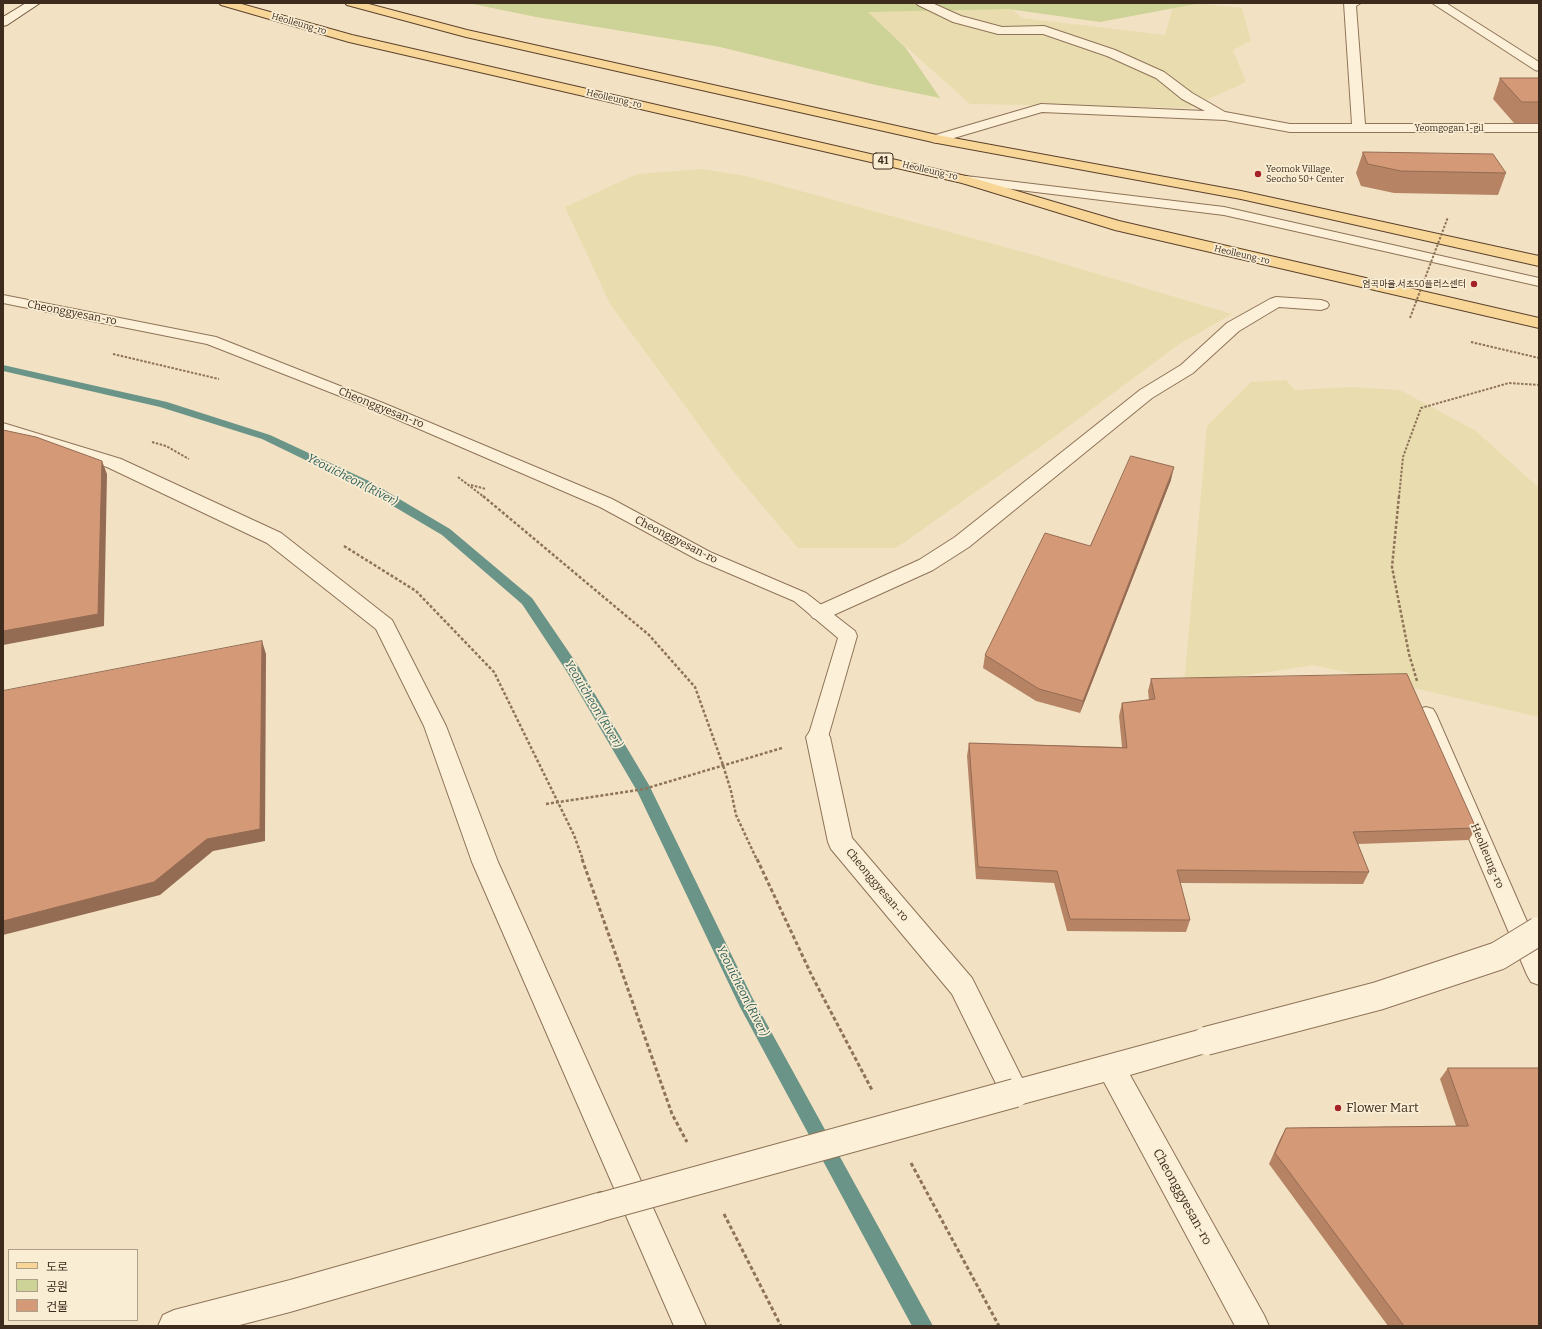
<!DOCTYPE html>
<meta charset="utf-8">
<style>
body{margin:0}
#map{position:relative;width:1542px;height:1329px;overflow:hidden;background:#f2e2c3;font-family:Bitter,"Noto Sans KR",serif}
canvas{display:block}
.frame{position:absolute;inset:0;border:4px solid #3d2b1d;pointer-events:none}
.legend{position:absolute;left:8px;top:1249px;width:130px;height:72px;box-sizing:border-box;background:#f9edd4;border:1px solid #ae9f8b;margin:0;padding:5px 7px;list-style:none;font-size:12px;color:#3d2b1d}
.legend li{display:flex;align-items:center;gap:8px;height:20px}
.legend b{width:20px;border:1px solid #ae9f8b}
</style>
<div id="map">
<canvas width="1542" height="1329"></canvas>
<div class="frame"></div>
<ul class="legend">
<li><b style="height:5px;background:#f8d698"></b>도로</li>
<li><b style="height:11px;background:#cdd296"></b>공원</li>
<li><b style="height:11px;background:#d49976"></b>건물</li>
</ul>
</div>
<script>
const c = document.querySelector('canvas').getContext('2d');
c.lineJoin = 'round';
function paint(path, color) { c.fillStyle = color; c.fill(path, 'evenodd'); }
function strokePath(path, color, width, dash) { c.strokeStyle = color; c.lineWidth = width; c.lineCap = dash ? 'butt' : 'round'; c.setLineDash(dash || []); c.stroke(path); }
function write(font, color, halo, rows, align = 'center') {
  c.font = font + ' Bitter,"Noto Sans KR",serif'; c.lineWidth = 3.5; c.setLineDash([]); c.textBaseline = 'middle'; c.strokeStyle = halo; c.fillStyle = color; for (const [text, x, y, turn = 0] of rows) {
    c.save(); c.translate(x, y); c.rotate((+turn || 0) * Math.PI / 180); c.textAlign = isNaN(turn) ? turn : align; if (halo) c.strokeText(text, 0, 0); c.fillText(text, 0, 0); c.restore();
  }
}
paint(new Path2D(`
 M857 3H1005L1022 18 1165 35 1174 3H1196L1242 8 1251 41 1233 50 1246 82 1189 108 970 104Z
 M702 169 746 176 1034 255 1232 314 1178 345 1057 435 896 548H798L732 470 610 304 565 207 637 174Z
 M1286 380 1295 390 1350 387 1400 390 1476 431 1539 488V717L1314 665 1184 685 1207 426 1251 382Z`), '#e9ddb0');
paint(new Path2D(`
 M468 3H1201L1100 22 1009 9 868 12 905 47 940 98 876 85 720 47 536 17Z`), '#cdd296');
paint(new Path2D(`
 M3 365 167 402 270 435 369 481 450 529 532 598 577 664 649 785 752 997 933 1326H912L740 1007 637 791 567 672 522 604 442 535 361 487 262 439 160 407 3 371Z`), '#6b9488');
const lane = new Path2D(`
 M966 176 1224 207 1539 278V286L1224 215 962 183 960 180 962 177Z
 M3 295 216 337 383 403 612 499 710 552 806 593 855 631 857 636 828 737 825 742 818 744 811 742 808 737 838 638 794 601 698 560 600 507 373 409 207 344 3 303Z
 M1426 707 1433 709 1436 714 1539 949V985L1531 982 1527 975 1416 714 1419 709Z`);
const street = new Path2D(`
 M916 3H932L961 16 1002 27 1044 26 1115 50 1164 72 1192 93 1225 112 1290 124H1352L1344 3H1361L1356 6 1365 124H1539V132H1290L1225 120 1042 112 937 143 932 142 930 139 932 136 1041 104 1205 111 1182 99 1156 78 1107 56 1043 34H998L953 22 918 5Z
 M1432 3H1446L1539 62V71L1535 70Z
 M1276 297 1321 300 1327 302 1329 305 1327 308 1321 310 1279 307 1239 331 1193 373 1152 398 969 547 933 570 827 618 820 620 813 618 809 613 813 608 919 560 955 537 1140 390 1181 365 1227 323 1270 299Z
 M3 423 121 459 281 533 392 620 446 726 498 862 706 1326H674L472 862 424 726 376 629 267 543 107 467 3 434Z
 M818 728 826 731 830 737 852 838 972 978 1022 1078 1206 1028 1216 1032 1220 1041 1216 1050 1130 1075 1264 1315 1269 1326H1235L1104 1082 1015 1106 1005 1102 952 994 831 849 828 842 806 737 810 731Z
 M601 1192 612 1196 616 1207 612 1218 601 1222 290 1312 236 1326H158L163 1315 174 1310 290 1280Z`);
const secondary = new Path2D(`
 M26 3H40L7 25 3 26V17Z`);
const primary = new Path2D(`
 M219 3H238L352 35 966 176 1119 221 1539 318V328L1115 230 962 183 349 42 221 5Z
 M345 3H365L467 30 937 135 1241 191 1539 256V266L1241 199 937 143 466 37 347 5Z`);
strokePath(lane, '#8f7358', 2);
strokePath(street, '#8f7358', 2);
strokePath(secondary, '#71543b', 2);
strokePath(primary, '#5c412c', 2);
strokePath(new Path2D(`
 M1471 342 1539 358
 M113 354 219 379
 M152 442 166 446 189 459
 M458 477 484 497
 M471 485 486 489
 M1399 497 1403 457 1421 408 1509 383 1539 385`), '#8f7358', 2, [2.5, 1.5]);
strokePath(new Path2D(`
 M483 496 649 635 695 687 723 765 731 791 736 815 757 860
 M1399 496 1392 567 1409 654 1417 681
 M344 546 416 591 494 672 574 835 583 860
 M546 804 644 789 782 748`), '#8f7358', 2.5, [3, 2]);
strokePath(new Path2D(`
 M582 859 672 1114 687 1142
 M757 859 812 976 872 1090
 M911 1163 999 1326
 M724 1214 781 1326`), '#8f7358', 3, [4, 2.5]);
paint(lane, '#fcf0d8');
paint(street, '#fcf0d8');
paint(secondary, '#fcf0d8');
paint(primary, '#f8d698');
const streetBridge = new Path2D(`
 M1206 1041 1378 996 1498 956 1539 931
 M601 1207 1015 1093`);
strokePath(streetBridge, '#8f7358', 30, []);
strokePath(new Path2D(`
 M1410 318 1448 217`), '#8f7358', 2, [2.5, 1.5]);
strokePath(streetBridge, '#fcf0d8', 28);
paint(new Path2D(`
 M1500 78H1539V123H1514L1493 99Z
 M1363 152 1506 173 1498 195 1394 193 1361 186 1356 173Z
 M1171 480 1080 713 1036 701 983 668 985 655 1090 546Z
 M1151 679 1476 828 1469 840 1358 844 1369 872 1363 884 1180 883 1190 920 1186 932 1067 931 1054 883 976 879 967 756 969 743 1122 747 1119 716 1122 703 1149 700 1148 691Z
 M1448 1068 1539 1326H1388L1269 1164 1280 1139 1286 1128 1456 1126 1440 1079Z`), '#b68465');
paint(new Path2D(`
 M102 461 107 474 104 626 3 645V631Z
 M1174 467 1171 480 1080 713 1083 701Z
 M262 641 266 654 265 841 213 851 160 895 3 935V921Z`), '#946b53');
const building = new Path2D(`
 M1500 78H1539V102H1522Z
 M1363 152 1493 154 1506 173 1401 171 1368 164Z
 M3 430 36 437 102 461 98 614 3 631Z
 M1131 456 1174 467 1083 701 1039 689 985 655 1045 533 1090 546Z
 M262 641 260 829 207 839 154 882 3 921V691Z
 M1407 674 1476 828 1353 832 1369 872 1177 870 1190 920 1070 919 1057 871 978 867 969 743 1127 748 1122 703 1155 699 1151 679Z
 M1448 1068H1539V1326H1404L1275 1153 1286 1128 1468 1126Z`);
paint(building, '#d49976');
strokePath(building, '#946b53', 1);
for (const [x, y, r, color] of [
 [1258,174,4,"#a42228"],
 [1474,284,4,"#a42228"],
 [1338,1108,4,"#a42228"]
]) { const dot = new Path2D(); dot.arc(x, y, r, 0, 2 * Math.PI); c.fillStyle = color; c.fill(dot); strokePath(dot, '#f9edd4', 1.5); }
write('9px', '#3d2b1d', '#f9edd4', [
 ["Heolleung-ro",299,24,16],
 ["Heolleung-ro",614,99,13],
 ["Yeomgogan 1-gil",1449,128],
 ["Heolleung-ro",930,171,13],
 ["Heolleung-ro",1242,255,13]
]);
write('9px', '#3d2b1d', '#f9edd4', [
 ["Yeomok Village,",1266,169],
 ["Seocho 50+ Center",1266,179],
 ["염곡마을.서초50플러스센터",1466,284,"right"]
], 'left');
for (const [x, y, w] of [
 [883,161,20]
]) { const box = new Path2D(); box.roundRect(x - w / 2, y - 8, w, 16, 3); c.fillStyle = '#f9edd4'; c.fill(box); strokePath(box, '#3d2b1d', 1); }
write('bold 10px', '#3d2b1d', null, [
 ["41",883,161]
]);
write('11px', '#3d2b1d', '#f9edd4', [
 ["Cheonggyesan-ro",72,313,11],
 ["Cheonggyesan-ro",381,408,22],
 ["Cheonggyesan-ro",676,540,27],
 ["Heolleung-ro",1487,856,67],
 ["Cheonggyesan-ro",877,885,50]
]);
write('italic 12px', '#2b5e59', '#f9edd4', [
 ["Yeouicheon (River)",352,480,27],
 ["Yeouicheon (River)",593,704,59],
 ["Yeouicheon (River)",742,991,63]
]);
write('13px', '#3d2b1d', '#f9edd4', [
 ["Flower Mart",1346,1108]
], 'left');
write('13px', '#3d2b1d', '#f9edd4', [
 ["Cheonggyesan-ro",1182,1197,61]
]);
</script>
